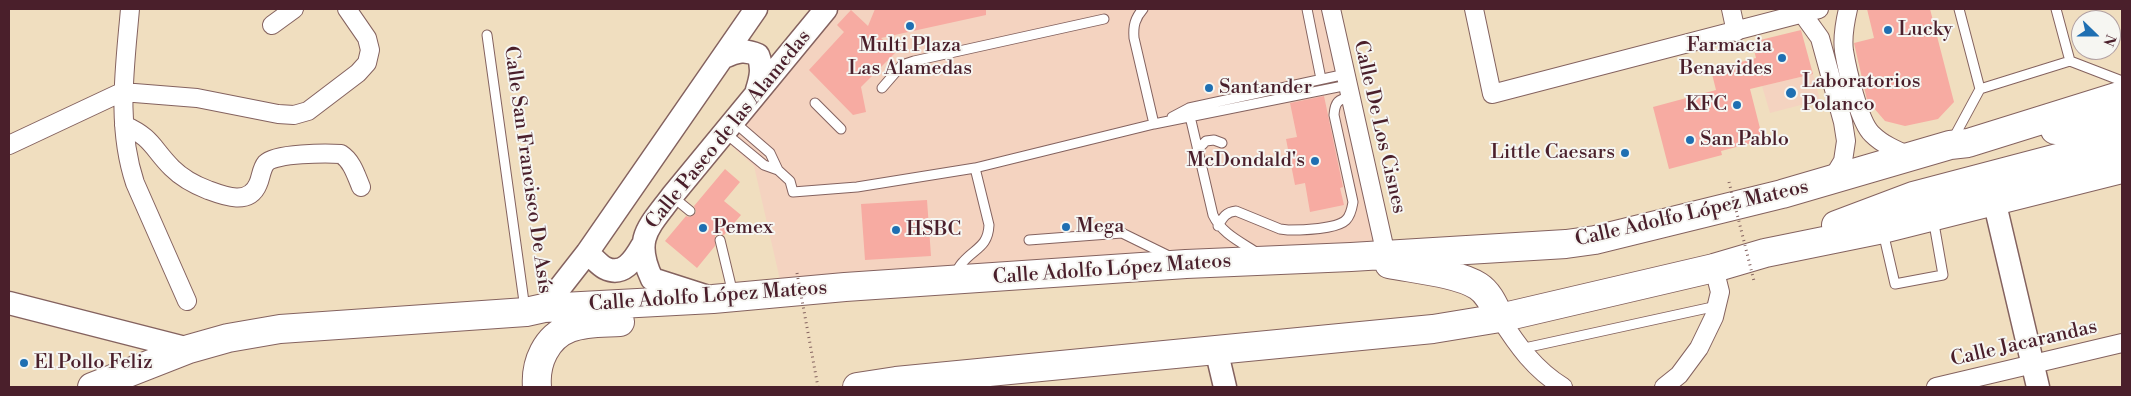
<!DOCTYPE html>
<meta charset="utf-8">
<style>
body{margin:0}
#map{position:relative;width:2131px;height:396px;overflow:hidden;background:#f0debf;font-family:"Libre Bodoni",serif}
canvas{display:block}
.frame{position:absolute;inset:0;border:10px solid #4a1f2b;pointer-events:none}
.north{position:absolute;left:2071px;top:10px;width:50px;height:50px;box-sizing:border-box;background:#f6f6f2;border:1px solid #b1a0a2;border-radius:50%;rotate:112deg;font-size:14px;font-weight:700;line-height:20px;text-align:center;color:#4a1f2b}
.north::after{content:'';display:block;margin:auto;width:18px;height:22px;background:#1f6fb2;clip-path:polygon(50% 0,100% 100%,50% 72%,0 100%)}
</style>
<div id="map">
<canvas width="2131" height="396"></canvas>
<div class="frame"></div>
<div class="north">N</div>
</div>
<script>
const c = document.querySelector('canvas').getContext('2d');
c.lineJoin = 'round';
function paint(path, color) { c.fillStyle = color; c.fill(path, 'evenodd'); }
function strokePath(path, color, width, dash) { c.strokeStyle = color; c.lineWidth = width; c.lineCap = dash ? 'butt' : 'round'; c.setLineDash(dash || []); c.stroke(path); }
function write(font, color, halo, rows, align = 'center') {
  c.font = font + ' "Libre Bodoni",serif'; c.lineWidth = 4; c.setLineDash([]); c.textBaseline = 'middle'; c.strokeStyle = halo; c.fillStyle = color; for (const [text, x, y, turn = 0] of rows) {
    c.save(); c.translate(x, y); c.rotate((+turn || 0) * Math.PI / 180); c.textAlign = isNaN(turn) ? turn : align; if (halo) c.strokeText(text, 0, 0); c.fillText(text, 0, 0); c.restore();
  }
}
paint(new Path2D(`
 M826 9H1331L1386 255 783 293 754 166 728 143Z
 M1813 74 1820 100 1770 113 1762 86Z`), '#f4d3c0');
paint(new Path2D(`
 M875 9H986V15L881 38 896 52 861 87 866 112 853 115 809 70 844 32 837 25 851 10 868 26Z
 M1867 9H1930L1954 102 1938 119 1905 126 1885 121 1867 100 1854 43 1874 38Z
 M1801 30 1813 74 1750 89 1763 140 1721 151 1722 155 1669 169 1653 107 1716 90 1711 70 1756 58 1752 42Z
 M1324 96 1343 187 1340 188 1344 205 1310 212 1305 183 1295 185 1286 139 1297 137 1290 103Z
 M725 169 740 182 724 201 741 215 724 235 719 234 715 236V246L697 268 665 241 686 216 689 217 694 215 696 212 694 206Z
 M927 200 931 256 865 260 861 204Z`), '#f7aba2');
const service = new Path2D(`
 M1143 9C1135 18 1133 26 1134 38L1154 124
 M1307 9 1321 79
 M1959 9 1980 89
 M2056 9 2070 61
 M487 35 525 309
 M882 88 902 65 914 61 1104 19
 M815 103 841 129
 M1189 112 1213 215C1222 234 1241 242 1259 254
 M1172 117 1189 108 1346 74
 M733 121 770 153 778 170 790 181 793 192 857 187 975 168 1154 124 1348 85
 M724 132 764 165 778 170
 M1953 139 1980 89 2070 61 2122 81
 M1197 150 1206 141 1214 140 1222 143
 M673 197 690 211
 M1218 226C1223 217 1226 212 1236 211L1280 229 1288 230C1301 230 1337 229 1346 220 1351 215 1352 208 1353 202L1334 115C1335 102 1338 99 1351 97
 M1883 232 1895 284 1943 275 1933 218
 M720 240 733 294
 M1029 240 1122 233 1171 257
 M954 276C957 271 959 266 963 262 975 248 988 247 989 225L975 168
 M1520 349 1717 306`);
const minor = new Path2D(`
 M130 9C125 67 116 126 135 183L187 301
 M1331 9 1386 255
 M1474 9 1492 94 1819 9
 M1731 9 1736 32
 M1848 9C1845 22 1842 37 1844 51 1847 69 1859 122 1872 134 1883 145 1898 151 1912 157
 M1802 13 1820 38 1843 122 1846 141 1843 161 1831 181
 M272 25 294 9
 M124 125C153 138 152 148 172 168 182 178 195 185 208 190 224 196 249 206 258 184 261 178 261 169 266 163 275 153 327 153 341 154 352 161 356 175 361 187
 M9 145 122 92 197 98 278 114 294 115 308 111 358 73 367 63 370 50 367 38 347 9
 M1500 318C1517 345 1535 370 1563 387
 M1664 387 1679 375 1699 348 1714 317 1720 292 1714 268
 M1936 387 2122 343`);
const tertiary = new Path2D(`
 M724 57C737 51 745 49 758 55 763 68 761 77 757 90
 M1994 200 2038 387
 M587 253C593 257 599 265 605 268 623 277 634 260 642 246
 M705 296 652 279C633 239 648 228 672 196L826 9
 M9 303 189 349
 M544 308 587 253 756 9
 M1216 349 1225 387`);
const primary = new Path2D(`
 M2055 130 2122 118
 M1836 225 1913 196 2122 141
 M1389 264C1414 269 1458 273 1478 286 1489 293 1494 306 1500 318
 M92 387 189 349 228 338 280 329 526 312 544 308 713 299 845 287 1186 264 1351 257 1566 244 1595 240 1782 194 1950 145 1968 143 2122 95
 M537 387C535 363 546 337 570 328 585 322 604 323 620 322
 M857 387 896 381 1433 329 1500 318 1714 268 1765 253 1883 229 2122 169`);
strokePath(service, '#84625f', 11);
strokePath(minor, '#84625f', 20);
strokePath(tertiary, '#84625f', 25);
strokePath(primary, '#84625f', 30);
strokePath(service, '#fff', 9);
strokePath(minor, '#fff', 18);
strokePath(tertiary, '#fff', 22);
strokePath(primary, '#fff', 28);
strokePath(new Path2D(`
 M1729 182 1754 281
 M797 273 818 387`), '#84625f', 3, [1, 4]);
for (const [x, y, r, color] of [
 [910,26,5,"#1f6fb2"],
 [1888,30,5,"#1f6fb2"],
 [1782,58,5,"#1f6fb2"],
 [1209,88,5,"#1f6fb2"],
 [1791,93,6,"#1f6fb2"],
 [1737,105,5,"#1f6fb2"],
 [1690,140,5,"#1f6fb2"],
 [1625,153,5,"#1f6fb2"],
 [1315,161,5,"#1f6fb2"],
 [1066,227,5,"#1f6fb2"],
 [703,228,5,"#1f6fb2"],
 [896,230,5,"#1f6fb2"],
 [24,363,5,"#1f6fb2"]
]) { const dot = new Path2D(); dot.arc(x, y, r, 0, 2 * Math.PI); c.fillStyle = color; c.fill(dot); strokePath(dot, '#f6f6f2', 2); }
write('20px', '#4a1f2b', '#f6f6f2', [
 ["Lucky",1898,30],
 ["Multi Plaza",910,46,"center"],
 ["Las Alamedas",910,69,"center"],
 ["Farmacia",1772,46,"right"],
 ["Benavides",1772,69,"right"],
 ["Laboratorios",1802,82],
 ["Polanco",1802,105],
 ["Santander",1219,88],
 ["KFC",1727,105,"right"],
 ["San Pablo",1700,140],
 ["Little Caesars",1615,153,"right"],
 ["McDondald's",1305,161,"right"],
 ["Mega",1076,227],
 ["Pemex",713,228],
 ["HSBC",906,230],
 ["El Pollo Feliz",34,363]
], 'left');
write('20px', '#4a1f2b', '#f6f6f2', [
 ["Calle De Los Cisnes",1379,127,77],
 ["Calle Paseo de las Alamedas",729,130,-51],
 ["Calle San Francisco De Asís",527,170,82],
 ["Calle Adolfo López Mateos",1692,214,-13],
 ["Calle Adolfo López Mateos",1112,270,-4],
 ["Calle Adolfo López Mateos",708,297,-4],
 ["Calle Jacarandas",2024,344,-13]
]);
</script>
